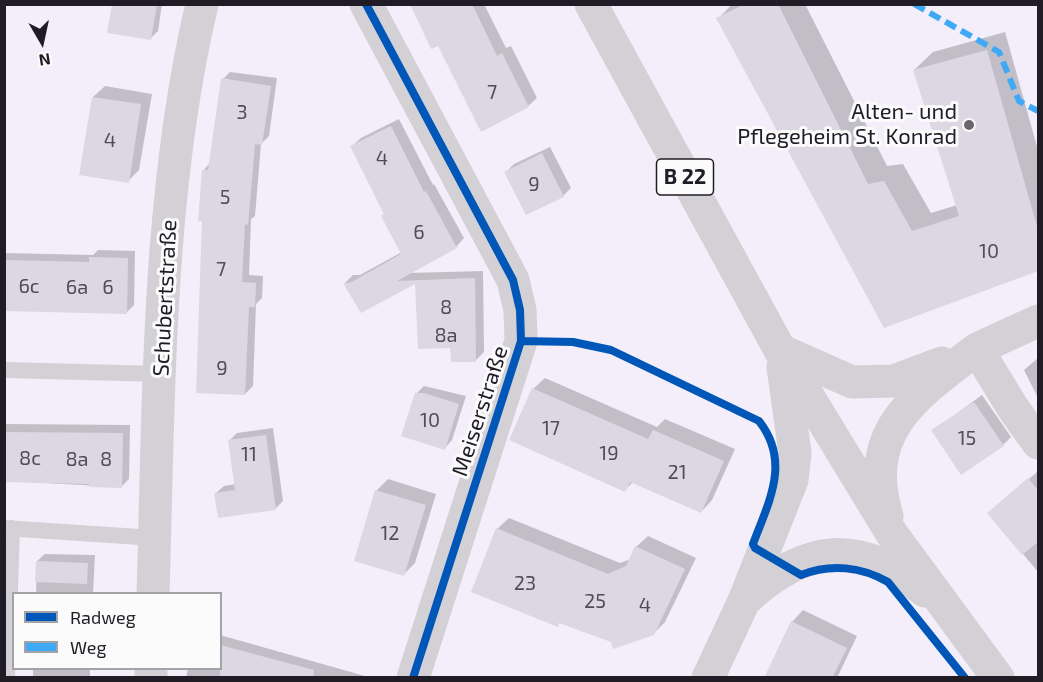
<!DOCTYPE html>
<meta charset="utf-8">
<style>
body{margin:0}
#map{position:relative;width:1043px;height:682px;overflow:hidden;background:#f3eef9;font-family:"Exo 2",sans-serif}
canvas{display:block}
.frame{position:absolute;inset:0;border:6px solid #201c26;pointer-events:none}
.legend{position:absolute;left:12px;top:592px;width:210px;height:78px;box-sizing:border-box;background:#fbfbfb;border:2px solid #a3a2a6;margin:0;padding:8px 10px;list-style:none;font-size:18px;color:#201c26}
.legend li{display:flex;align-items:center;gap:12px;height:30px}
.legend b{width:30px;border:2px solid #a3a2a6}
.north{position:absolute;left:12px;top:12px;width:60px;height:60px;-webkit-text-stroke:4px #fbfbfb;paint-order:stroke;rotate:171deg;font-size:16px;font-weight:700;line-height:24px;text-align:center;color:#201c26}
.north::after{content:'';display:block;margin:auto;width:21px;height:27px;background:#201c26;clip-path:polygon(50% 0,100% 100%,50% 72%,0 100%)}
</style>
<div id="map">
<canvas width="1043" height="682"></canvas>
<div class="frame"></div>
<ul class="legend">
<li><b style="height:8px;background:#0057b8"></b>Radweg</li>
<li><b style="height:8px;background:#3fa9f5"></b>Weg</li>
</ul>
<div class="north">N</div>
</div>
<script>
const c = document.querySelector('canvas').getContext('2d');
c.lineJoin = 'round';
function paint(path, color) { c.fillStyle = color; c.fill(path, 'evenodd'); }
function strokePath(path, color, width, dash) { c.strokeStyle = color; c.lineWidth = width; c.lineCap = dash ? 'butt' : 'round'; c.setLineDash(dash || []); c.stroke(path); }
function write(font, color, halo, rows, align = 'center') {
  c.font = font + ' "Exo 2",sans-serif'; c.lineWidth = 6; c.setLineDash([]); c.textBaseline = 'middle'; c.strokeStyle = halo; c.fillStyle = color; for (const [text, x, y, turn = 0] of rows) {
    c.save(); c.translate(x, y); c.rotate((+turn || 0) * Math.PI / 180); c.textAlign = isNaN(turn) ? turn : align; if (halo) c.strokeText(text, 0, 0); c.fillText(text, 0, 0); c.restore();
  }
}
paint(new Path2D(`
 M113 4H162L158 31 150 39Z
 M411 4H484L506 48 511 46 537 98 528 106 439 44Z
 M732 4H805L887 166 903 164 931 213 957 205 914 70 933 52 1005 32 1038 150V269L885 326 718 19Z
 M230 72 277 78 269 136 261 144 255 216 251 219 249 275 263 276 262 298 256 304 253 386 245 394 203 220V171L210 163 223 79Z
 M105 86 152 94 139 170 128 181 93 97Z
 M399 119 433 185 434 184 464 238 456 247 408 273 483 271 484 352 476 360 417 281 345 283 353 275H360L402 252 352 146 361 138Z
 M550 147 571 188 563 196 506 172 514 164Z
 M98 250 135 251 134 305 126 313 4 309V253L93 255Z
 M1038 358V398L1024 370Z
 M545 378 657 427 665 419 735 449 712 500 701 512 633 482 625 490 533 389Z
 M424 386 466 396 452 440 445 448 416 394Z
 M982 395 1011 437 1003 445 933 431Z
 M4 424 130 425 129 479 121 487 4 481Z
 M273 428 283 501 276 508 216 493 224 486 236 484 230 440 237 433Z
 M1037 472 1038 474V572L989 513Z
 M388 479 436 494 415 563 404 574 355 560 377 490Z
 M509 518 620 563 631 559 636 547 648 536 696 558 665 622 653 634 612 640 560 622 557 625 497 529Z
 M45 554 95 555 93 594H36L37 561Z
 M803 610 857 636 837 678H765L792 622Z
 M220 635 372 678H186L188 668H220Z
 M33 668H90V678H33Z`), '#0003');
paint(new Path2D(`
 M112 4H157L151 40 107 33Z
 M410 4H472L497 56 502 53 529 107 481 132 438 46 431 49Z
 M745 4H778L868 184 884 181 912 231 959 216 913 70 987 50 1038 230V271L884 328 716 18Z
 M221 78 271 86 262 145 255 144 248 225 245 224 242 282 256 283 255 307H249L245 395 196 393 202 221H198L202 170H208Z
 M92 97 141 104 129 183 79 175Z
 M391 126 424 192 426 191 457 248 397 281 475 278 476 362H451L450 348 418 349 415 284 361 313 343 283H350L401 254 381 216 384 214 350 146Z
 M542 153 564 197 526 215 504 172Z
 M89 257 128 258 127 314 4 311V260L89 262Z
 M532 388 648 439 653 430 724 461 701 513 630 482 625 492 509 440Z
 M415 393H424L459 404 445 450 401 436Z
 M974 402 1004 446 961 475 931 430Z
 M4 432 123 433 122 488 89 487V484L4 482Z
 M266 435 276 510 218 518 214 493 235 490 228 440Z
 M1028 478 1038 490V542L1022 555 987 513Z
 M375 490 426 505 404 576 354 561Z
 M496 528 608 574 626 566 635 546 685 569 654 635 613 649 611 642 559 623 558 627 471 592Z
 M36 561 88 563 87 584 35 582Z
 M791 621 847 648 832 678H764Z
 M220 645 314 670 313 678H220Z`), '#dcd7e2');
strokePath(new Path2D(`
 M4 370 161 374
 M4 528 155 538
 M7 678 12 528`), '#d3d1d5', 16);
strokePath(new Path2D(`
 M366 4 513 280 520 310 521 341 413 678
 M1038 321 977 349 1013 408 1038 443
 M153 594C159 399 157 194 202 4
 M151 678V668
 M708 678 744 601`), '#d3d1d5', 33);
strokePath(new Path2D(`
 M591 4 780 350 892 534 998 678
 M780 350 852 382 894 381 942 363
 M887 516C861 430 917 395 977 349
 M745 600C807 543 859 539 925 591
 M744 601 792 480 795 453 783 367`), '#d3d1d5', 33);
strokePath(new Path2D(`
 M914 4 999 52 1019 101 1038 111`), '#3fa9f5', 6, [12, 6]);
strokePath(new Path2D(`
 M366 4 513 280 520 310 521 341 413 678
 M521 341 573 342 611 350 759 421C791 462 769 501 753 544L755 548 801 575C831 563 862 567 888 582L965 678`), '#0057b8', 8);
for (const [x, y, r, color] of [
 [969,125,6,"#6a6670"]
]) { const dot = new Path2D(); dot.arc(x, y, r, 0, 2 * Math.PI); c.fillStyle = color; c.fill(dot); strokePath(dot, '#fbfbfb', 2); }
write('20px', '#514d57', null, [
 ["7",492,92],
 ["3",242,112],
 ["4",110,140],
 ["4",382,158],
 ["9",534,184],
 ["5",225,197],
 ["6",419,232],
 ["10",989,251],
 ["7",221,269],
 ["6c",29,286],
 ["6a",77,287],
 ["6",108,287],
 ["8",446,307],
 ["8a",446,335],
 ["9",222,368],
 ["10",430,420],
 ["17",551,428],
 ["15",967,438],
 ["19",609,453],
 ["11",249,454],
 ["8c",30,458],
 ["8a",77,459],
 ["8",106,459],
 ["21",677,472],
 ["12",390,533],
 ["23",525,583],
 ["25",595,601],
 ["4",645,605]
]);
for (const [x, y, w] of [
 [685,177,57]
]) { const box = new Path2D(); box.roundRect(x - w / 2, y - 18, w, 36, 4.5); c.fillStyle = '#fbfbfb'; c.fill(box); strokePath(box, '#201c26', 1.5); }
write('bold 21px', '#201c26', null, [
 ["B 22",685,177]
]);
write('22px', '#201c26', '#fbfbfb', [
 ["Alten- und",957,112],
 ["Pflegeheim St. Konrad",957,137]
], 'right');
write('22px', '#201c26', '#fbfbfb', [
 ["Schubertstraße",165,298,-87],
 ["Meiserstraße",480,411,-72]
]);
</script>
